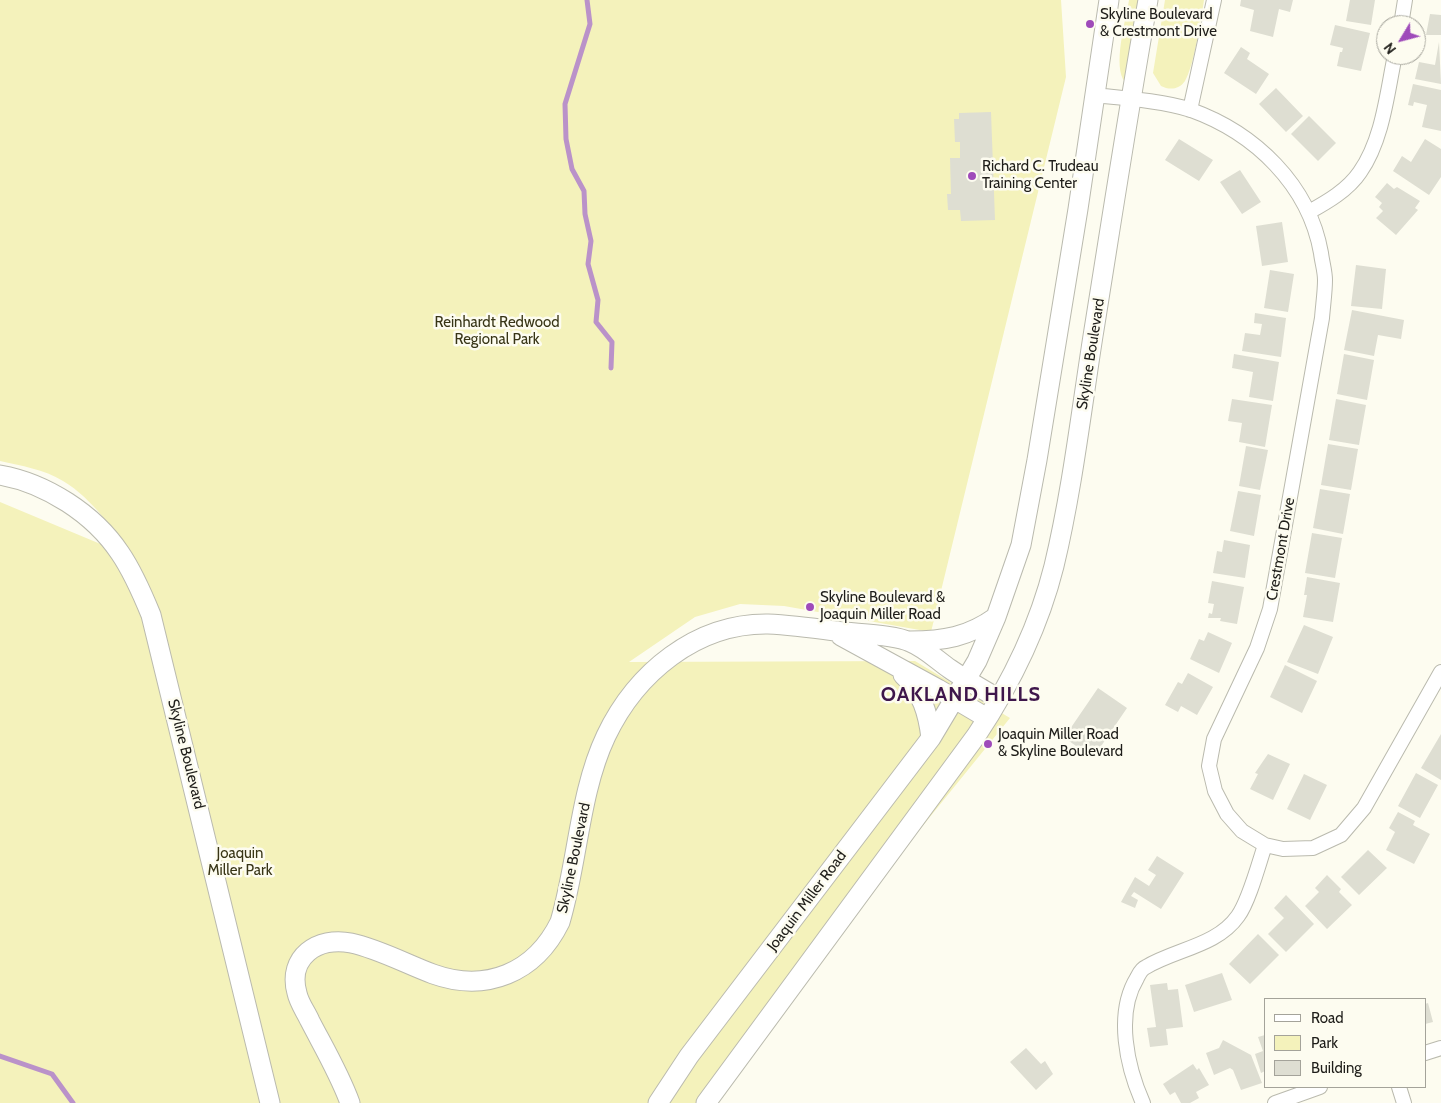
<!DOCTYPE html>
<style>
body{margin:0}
#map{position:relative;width:1441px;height:1103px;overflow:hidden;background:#fdfcf0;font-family:Cabin,sans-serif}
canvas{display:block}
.legend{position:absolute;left:1264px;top:998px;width:162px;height:90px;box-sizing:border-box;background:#fdfcf0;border:1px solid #a4a39a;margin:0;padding:6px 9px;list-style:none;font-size:15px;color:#1f1e1a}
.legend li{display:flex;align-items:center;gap:10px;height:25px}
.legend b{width:25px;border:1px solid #a4a39a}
.north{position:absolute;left:1376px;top:15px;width:50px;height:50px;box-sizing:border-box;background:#fdfcf0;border:1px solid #a4a39a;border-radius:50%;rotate:233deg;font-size:14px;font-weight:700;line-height:20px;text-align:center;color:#1f1e1a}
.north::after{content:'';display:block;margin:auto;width:18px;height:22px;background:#9f4bba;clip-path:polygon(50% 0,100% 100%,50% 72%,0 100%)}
</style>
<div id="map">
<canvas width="1441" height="1103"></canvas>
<ul class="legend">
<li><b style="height:6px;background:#fff"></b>Road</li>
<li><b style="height:14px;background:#f4f2bb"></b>Park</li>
<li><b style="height:14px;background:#deded2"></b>Building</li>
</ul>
<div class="north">N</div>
</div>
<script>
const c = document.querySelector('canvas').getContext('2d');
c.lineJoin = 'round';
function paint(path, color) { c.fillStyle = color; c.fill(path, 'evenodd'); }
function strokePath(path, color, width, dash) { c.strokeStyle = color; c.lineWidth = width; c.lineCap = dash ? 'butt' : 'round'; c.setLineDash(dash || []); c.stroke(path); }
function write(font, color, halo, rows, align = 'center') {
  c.font = font + ' Cabin,sans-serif'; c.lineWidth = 5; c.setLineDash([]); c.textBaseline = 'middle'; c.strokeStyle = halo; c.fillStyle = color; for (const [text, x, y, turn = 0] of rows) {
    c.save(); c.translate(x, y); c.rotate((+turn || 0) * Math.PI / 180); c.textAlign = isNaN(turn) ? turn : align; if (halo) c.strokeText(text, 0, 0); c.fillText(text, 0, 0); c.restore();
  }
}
paint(new Path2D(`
 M0 0H1061L1066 77 931 632 784 606 740 604 695 617 629 662 915 661 1010 718 840 928 714 1103H0V502L134 558C114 531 93 499 63 481 44 469 21 466 0 461Z
 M1129 0H1140L1125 82C1112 67 1126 19 1129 0Z
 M1165 0H1204C1201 19 1194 66 1185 81 1179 90 1169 90 1161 86L1153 73Z`), '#f4f2bb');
strokePath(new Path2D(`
 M587 0 590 24 565 104 566 139 572 169 584 191 585 214 591 241 588 264 598 300 596 322 612 342 611 368
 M0 1056 52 1074 73 1103`), '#ba92c9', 5);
paint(new Path2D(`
 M1241 0H1293L1290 12 1279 9 1273 37 1250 31 1254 10 1240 6Z
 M1350 0H1375L1371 25 1346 21Z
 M1430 14 1441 15V35H1426Z
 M1335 25 1370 33 1361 71 1337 66 1340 52H1342L1343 48 1330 45Z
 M1439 42 1441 84 1415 79 1419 62 1435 65Z
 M1241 47 1250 53 1247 59 1269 74 1256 94 1224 73Z
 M1413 84 1441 90V131L1422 127 1427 105 1414 102 1413 106 1408 105Z
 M1276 88 1303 116 1286 132 1259 104Z
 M991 112 995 220 961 221 960 210H948L947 194H951L950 158H960V142H955L954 119H959V113Z
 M1309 116 1336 143 1318 161 1291 134Z
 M1179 139 1213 160 1199 181 1165 160Z
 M1425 139 1441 149V177L1429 195 1393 171 1402 156 1411 162Z
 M1240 170 1261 202 1242 214 1220 182Z
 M1387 183 1394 189 1397 187 1420 201 1415 208 1418 210 1396 235 1376 218 1383 211 1379 207 1382 203 1375 197Z
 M1282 222 1288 262 1262 266 1256 226Z
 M1356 265 1386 269 1382 309 1351 306Z
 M1270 270 1294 274 1288 312 1264 308Z
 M1352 310 1404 320 1401 339 1378 335 1374 356 1344 350Z
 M1255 313 1286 318 1281 357 1242 351 1245 333 1260 335 1262 324 1254 323Z
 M1234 354 1279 362 1273 401 1249 397 1253 372 1232 368Z
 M1344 354 1374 360 1367 400 1337 394Z
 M1232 399 1272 405 1265 447 1239 442 1242 423 1228 421Z
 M1336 399 1366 405 1359 445 1329 440Z
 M1328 444 1358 449 1351 490 1321 485Z
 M1246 446 1268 450 1260 490 1239 486Z
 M1320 489 1350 494 1343 534 1313 528Z
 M1238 491 1261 495 1254 536 1230 531Z
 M1312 533 1342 538 1335 578 1305 573Z
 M1224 540 1250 545 1245 578 1213 573 1217 551 1222 552Z
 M1307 577 1340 583 1333 622 1303 617 1307 595H1304Z
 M1212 581 1244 587 1237 624 1220 621 1221 618H1208L1209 613 1212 614 1214 604 1208 603Z
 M1304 625 1333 637 1318 674 1287 662Z
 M1208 632 1232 643 1219 673 1190 659 1199 639 1204 641Z
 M1285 665 1317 681 1302 713 1270 697Z
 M1188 673 1213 687 1197 715 1181 706 1178 712 1165 705 1178 682 1182 684Z
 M1098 688 1127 708 1093 758 1069 741 1075 732 1070 729Z
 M1441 734V780L1421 768Z
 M1268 754 1290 764 1273 800 1250 789 1258 774 1255 773Z
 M1416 773 1438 785 1420 818 1398 806Z
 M1304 774 1327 785 1310 820 1287 809Z
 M1398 812 1415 821 1413 825 1430 834 1414 864 1386 850 1395 832 1389 828Z
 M1368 850 1387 868 1359 895 1341 877Z
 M1157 856 1184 873 1161 909 1134 892 1131 896 1138 900 1135 908 1121 902 1135 877 1149 886 1156 875 1148 870Z
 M1327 875 1341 889 1339 892 1352 905 1327 929 1305 906 1319 892 1315 888Z
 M1286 895 1314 924 1286 952 1268 934 1284 918 1274 908Z
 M1258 934 1279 955 1250 984 1229 964Z
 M1222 973 1232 1000 1194 1012 1185 985Z
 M1167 983 1168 990 1178 989 1183 1027 1166 1029 1168 1045 1150 1047 1147 1028 1156 1027 1150 985Z
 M1428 1003 1433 1022 1425 1024V1004Z
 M1265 1035V1071L1261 1073 1255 1054 1263 1051 1258 1037Z
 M1223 1040 1251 1055 1262 1083 1241 1090 1233 1070 1230 1068 1214 1075 1206 1053 1219 1048Z
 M1026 1048 1041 1064 1045 1061 1053 1074 1036 1090 1010 1062Z
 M1193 1064 1197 1070 1199 1068 1209 1085 1196 1092 1199 1098 1190 1103H1181L1175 1092 1170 1095 1163 1084Z`), '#deded2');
const street = new Path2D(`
 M1401 25 1405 0
 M1093 95C1122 98 1164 101 1191 110 1255 133 1309 185 1321 253 1322 262 1325 271 1325 280 1325 292 1323 305 1322 318L1270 609 1257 648 1214 739 1209 766 1215 791 1227 814 1242 831 1265 845 1283 849 1313 848 1341 835 1364 808 1441 672
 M1190 110 1214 0
 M1309 212C1327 202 1348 190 1360 172 1383 139 1387 93 1395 55
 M1425 1053 1441 1048
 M1399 1087 1404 1103
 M1143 1103C1127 1067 1115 1014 1137 978 1139 974 1141 969 1146 967 1176 949 1217 946 1238 916 1249 901 1259 863 1265 845
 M1275 1103 1320 1087`);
const secondary = new Path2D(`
 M0 475C46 483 94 514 120 553 133 572 142 593 151 615L270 1103
 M841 636 938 689 987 718
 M910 641C944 641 968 637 996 617
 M903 675C922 692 928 713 931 738
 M350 1103C340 1075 324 1048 310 1021 306 1012 299 1003 297 993 287 957 318 936 351 943 379 949 406 964 433 974 486 993 535 973 560 922 578 862 579 793 606 736 636 673 696 623 768 624 791 625 813 628 835 631 855 634 893 634 910 642 925 648 937 660 950 669 966 680 982 689 999 699
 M658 1103 689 1056 931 738 977 661 996 617 1021 545 1037 460 1078 209 1109 0
 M706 1103 976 736C1010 685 1039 626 1054 566 1072 491 1081 413 1093 336 1111 224 1128 112 1148 0`);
strokePath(street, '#babaae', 16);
strokePath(secondary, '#babaae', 21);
strokePath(street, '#fff', 14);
strokePath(secondary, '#fff', 19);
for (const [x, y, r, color] of [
 [1090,24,5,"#9f4bba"],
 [972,176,5,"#9f4bba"],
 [810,607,5,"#9f4bba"],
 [988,744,5,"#9f4bba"]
]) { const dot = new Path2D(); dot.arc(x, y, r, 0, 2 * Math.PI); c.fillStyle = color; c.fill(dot); strokePath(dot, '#fdfcf0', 2); }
write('15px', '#1f1e1a', '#fdfcf0', [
 ["Skyline Boulevard",1100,15],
 ["& Crestmont Drive",1100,32],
 ["Richard C. Trudeau",982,167],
 ["Training Center",982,184],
 ["Skyline Boulevard &",820,598],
 ["Joaquin Miller Road",820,615],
 ["Joaquin Miller Road",998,735],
 ["& Skyline Boulevard",998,752]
], 'left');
write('15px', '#383516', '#fdfcf0', [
 ["Reinhardt Redwood",497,323],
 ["Regional Park",497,340],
 ["Joaquin",240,854],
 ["Miller Park",240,871]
]);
write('15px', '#1f1e1a', '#fdfcf0', [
 ["Skyline Boulevard",1091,354,-81],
 ["Crestmont Drive",1281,549,-80],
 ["Skyline Boulevard",186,754,76],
 ["Skyline Boulevard",574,858,-78],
 ["Joaquin Miller Road",807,901,-53]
]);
c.letterSpacing = '1px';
write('bold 20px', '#3e164b', '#fdfcf0', [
 ["OAKLAND HILLS",961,695]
]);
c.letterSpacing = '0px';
</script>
